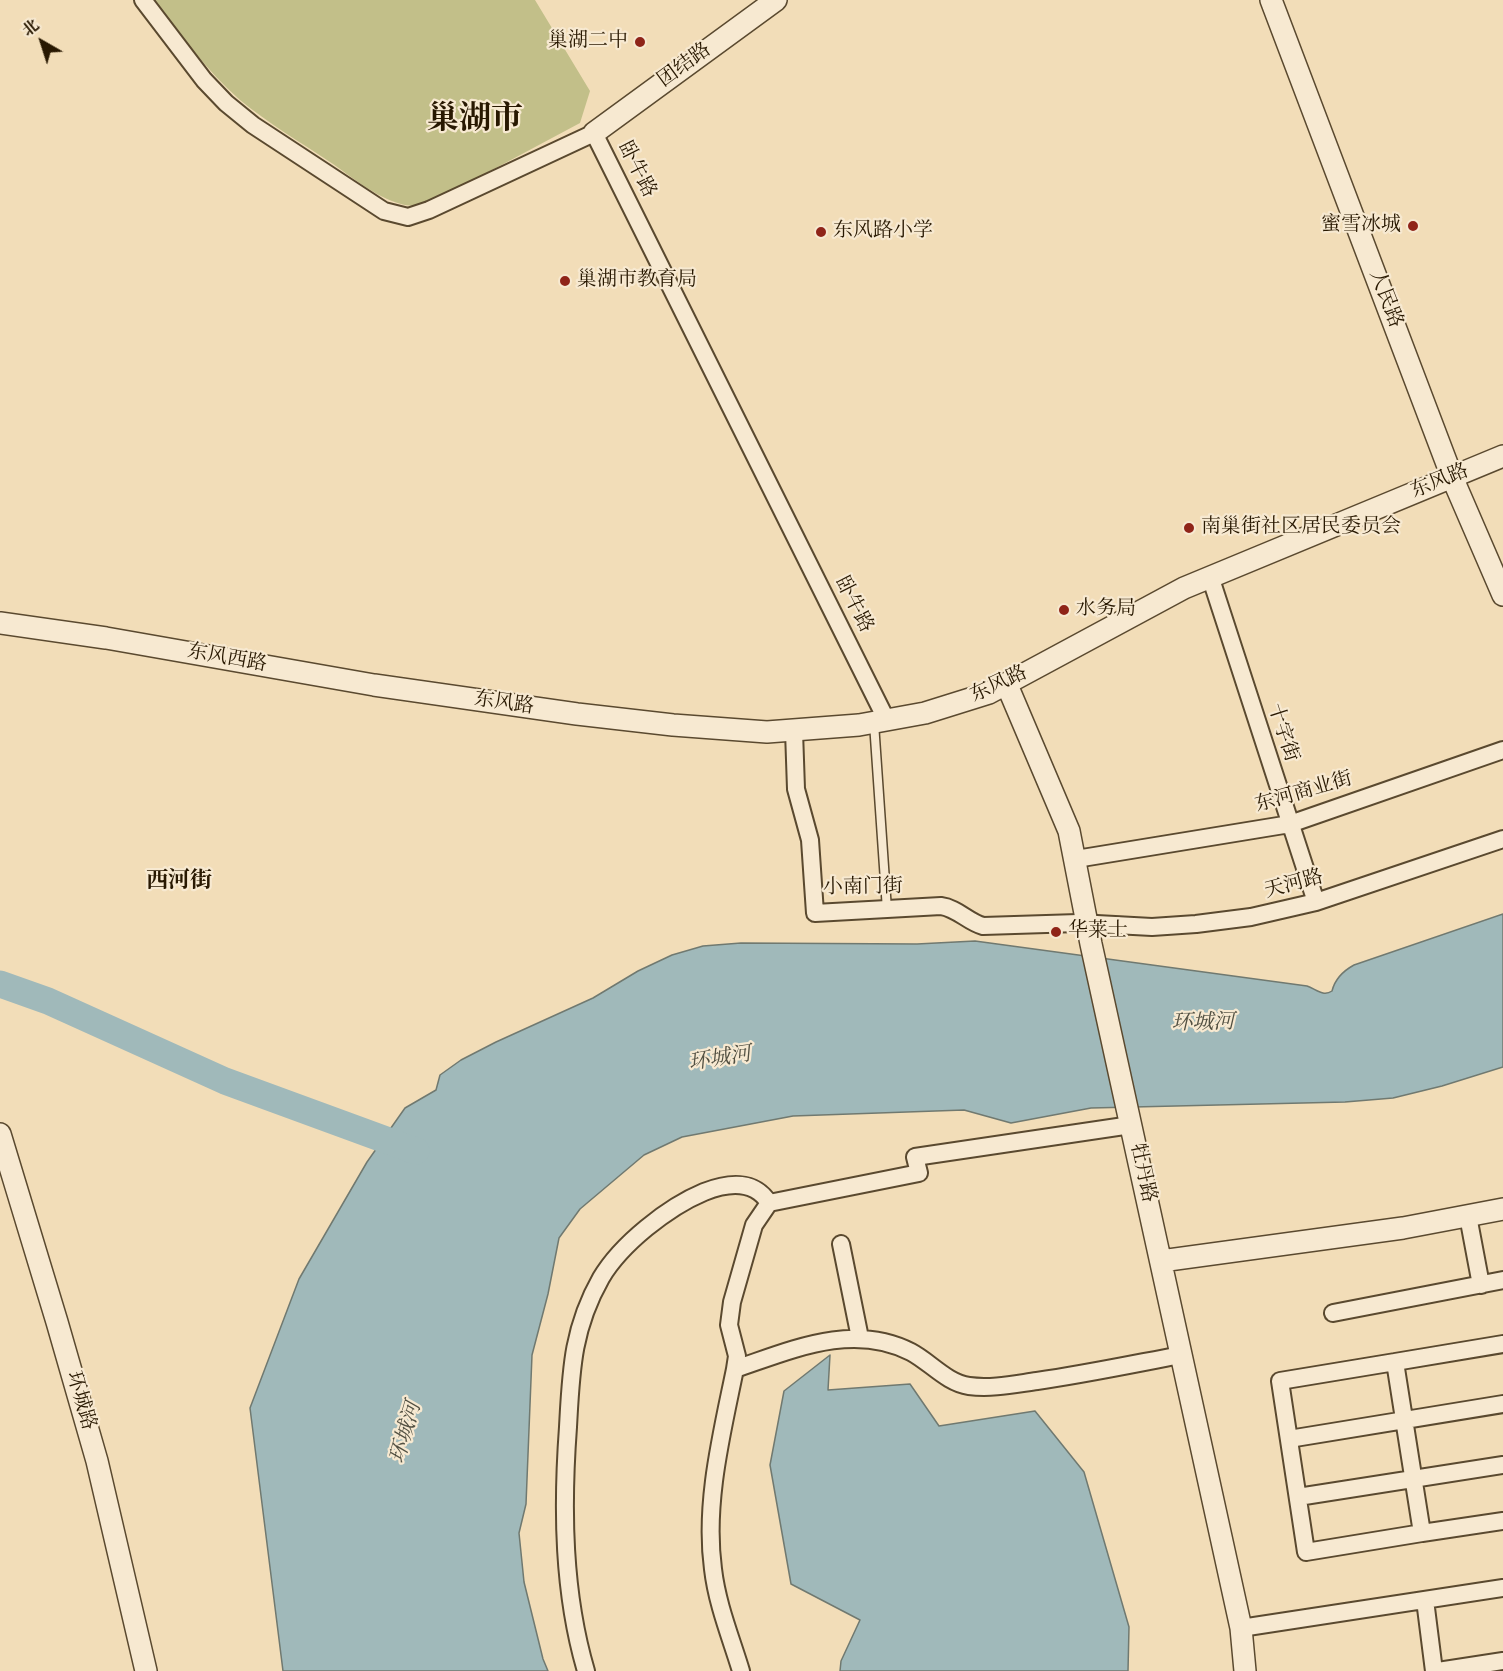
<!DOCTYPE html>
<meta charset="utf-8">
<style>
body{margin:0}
#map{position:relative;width:1503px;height:1671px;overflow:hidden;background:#f2ddb8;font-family:"IM FELL Double Pica","Noto Serif SC",serif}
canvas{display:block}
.north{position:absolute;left:12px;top:12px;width:60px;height:60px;-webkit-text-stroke:4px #f7e9d1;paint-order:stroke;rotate:321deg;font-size:16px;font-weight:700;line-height:24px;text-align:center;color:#281801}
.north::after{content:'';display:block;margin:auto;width:21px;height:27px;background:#281801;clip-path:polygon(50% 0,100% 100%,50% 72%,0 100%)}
</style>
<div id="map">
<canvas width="1503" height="1671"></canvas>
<div class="north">北</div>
</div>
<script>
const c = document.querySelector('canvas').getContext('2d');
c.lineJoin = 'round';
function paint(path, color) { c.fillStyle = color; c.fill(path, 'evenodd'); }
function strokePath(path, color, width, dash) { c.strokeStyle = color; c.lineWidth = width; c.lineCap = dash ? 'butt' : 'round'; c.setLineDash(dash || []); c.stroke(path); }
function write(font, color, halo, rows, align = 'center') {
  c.font = font + ' "IM FELL Double Pica","Noto Serif SC",serif'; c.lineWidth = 4.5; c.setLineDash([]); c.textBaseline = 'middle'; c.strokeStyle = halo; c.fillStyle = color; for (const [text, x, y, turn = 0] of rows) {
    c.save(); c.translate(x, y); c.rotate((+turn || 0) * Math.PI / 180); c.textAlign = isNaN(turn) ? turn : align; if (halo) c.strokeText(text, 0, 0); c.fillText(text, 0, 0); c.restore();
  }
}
paint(new Path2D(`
 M153 0H535L590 91 580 123 436 200C424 204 414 208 401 204 375 197 352 177 330 162 300 142 268 123 240 100 207 71 180 34 153 0Z`), '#c2bf89');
const water = new Path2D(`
 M1503 914V1067L1442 1086 1393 1098 1345 1102 1091 1108 1011 1123 964 1110 793 1116 682 1137 644 1155 580 1209 559 1238 548 1294 532 1355 526 1504 519 1533 524 1582 543 1659 548 1671H283L250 1408 299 1279 367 1162 405 1108 436 1090 440 1075 461 1060 496 1042 593 998 638 971 672 955 703 946 741 943 917 944 975 941 1307 986C1316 989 1323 997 1332 991 1335 979 1343 971 1354 965Z
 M830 1355 828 1390 910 1384 939 1426 1035 1411 1084 1472 1129 1627 1128 1671H840L841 1661 860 1620 791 1584 770 1465 784 1391Z`);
paint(water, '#a0b9ba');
strokePath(water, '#707970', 1.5);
strokePath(new Path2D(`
 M0 984 48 1001 225 1081 416 1151`), '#a0b9ba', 27);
const service = new Path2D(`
 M874 723 887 910`);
const minor = new Path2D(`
 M143 0 204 80 226 103 253 125 384 211 408 217 429 210 594 133 887 721
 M1210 576 1316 902
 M794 731 796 789 810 840 815 913 941 906C957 908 968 922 983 926L1078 923 1152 927 1196 924 1251 917 1316 902 1503 839
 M1076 859 1290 824 1503 750
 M1468 1216 1481 1285
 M841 1244 860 1338
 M1333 1313 1503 1280
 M1503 1344 1395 1362 1422 1533 1503 1521
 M1395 1362 1280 1381 1306 1552 1422 1533
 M735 1369 737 1356 729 1325 732 1302 754 1225 769 1203 919 1173 915 1157 1131 1125
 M1289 1439 1503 1404
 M1298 1497 1503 1465
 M1425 1600 1434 1671
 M1241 1628 1503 1588
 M586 1671C563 1593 562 1509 568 1427 571 1372 572 1329 601 1278 621 1244 668 1207 704 1192 727 1183 754 1179 769 1203
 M741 1671C731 1638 717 1604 713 1569 704 1503 722 1433 735 1369 792 1350 852 1322 911 1352 930 1362 947 1383 969 1386 992 1389 1015 1384 1037 1381 1086 1374 1133 1364 1181 1355
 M1438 1671 1503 1661`);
const tertiary = new Path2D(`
 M1271 0 1452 477 1503 595
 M594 133 776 0
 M0 623 106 638 374 685 577 714 673 725 767 732 859 725 925 713 989 693 1184 588 1503 456
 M1007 685 1069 831 1091 944 1241 1628 1245 1671
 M0 1134 57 1322 97 1461 146 1671
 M1161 1261 1403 1228 1503 1209`);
strokePath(service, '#5a492f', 11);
strokePath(minor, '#5a492f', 20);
strokePath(tertiary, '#5a492f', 24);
strokePath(service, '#f7e9d1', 8);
strokePath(minor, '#f7e9d1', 16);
strokePath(tertiary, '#f7e9d1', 21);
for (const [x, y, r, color] of [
 [640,42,6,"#8f2418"],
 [1413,226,6,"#8f2418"],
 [821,232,6,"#8f2418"],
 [565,281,6,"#8f2418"],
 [1189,528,6,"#8f2418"],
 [1064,610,6,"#8f2418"],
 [1056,932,6,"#8f2418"]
]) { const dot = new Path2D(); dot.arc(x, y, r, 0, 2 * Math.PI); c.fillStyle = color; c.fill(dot); strokePath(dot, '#f7e9d1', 2); }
write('20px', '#281801', '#f7e9d1', [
 ["巢湖二中",628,42,"right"],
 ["蜜雪冰城",1401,226,"right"],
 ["东风路小学",833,232],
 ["巢湖市教育局",577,281],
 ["南巢街社区居民委员会",1201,528],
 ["水务局",1076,610],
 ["华莱士",1068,932]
], 'left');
write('20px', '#281801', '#f7e9d1', [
 ["团结路",685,66,-36],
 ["卧牛路",636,170,63],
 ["人民路",1385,299,69],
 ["东风路",1440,482,-22],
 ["卧牛路",853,605,63],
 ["东风西路",227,659,10],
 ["东风路",999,685,-25],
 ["东风路",504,704,8],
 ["十字街",1282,733,72],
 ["东河商业街",1304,793,-16],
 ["天河路",1294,885,-15],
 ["小南门街",863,888,-1],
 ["牡丹路",1142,1173,78],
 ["环城路",80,1401,74]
]);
write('italic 21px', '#525042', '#f7e9d1', [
 ["环城河",1203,1024,-1],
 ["环城河",720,1060,-9],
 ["环城河",407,1433,-74]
]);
write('bold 22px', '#281801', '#f7e9d1', [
 ["西河街",179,882]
]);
write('bold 32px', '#281801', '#f7e9d1', [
 ["巢湖市",475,121]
]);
</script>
